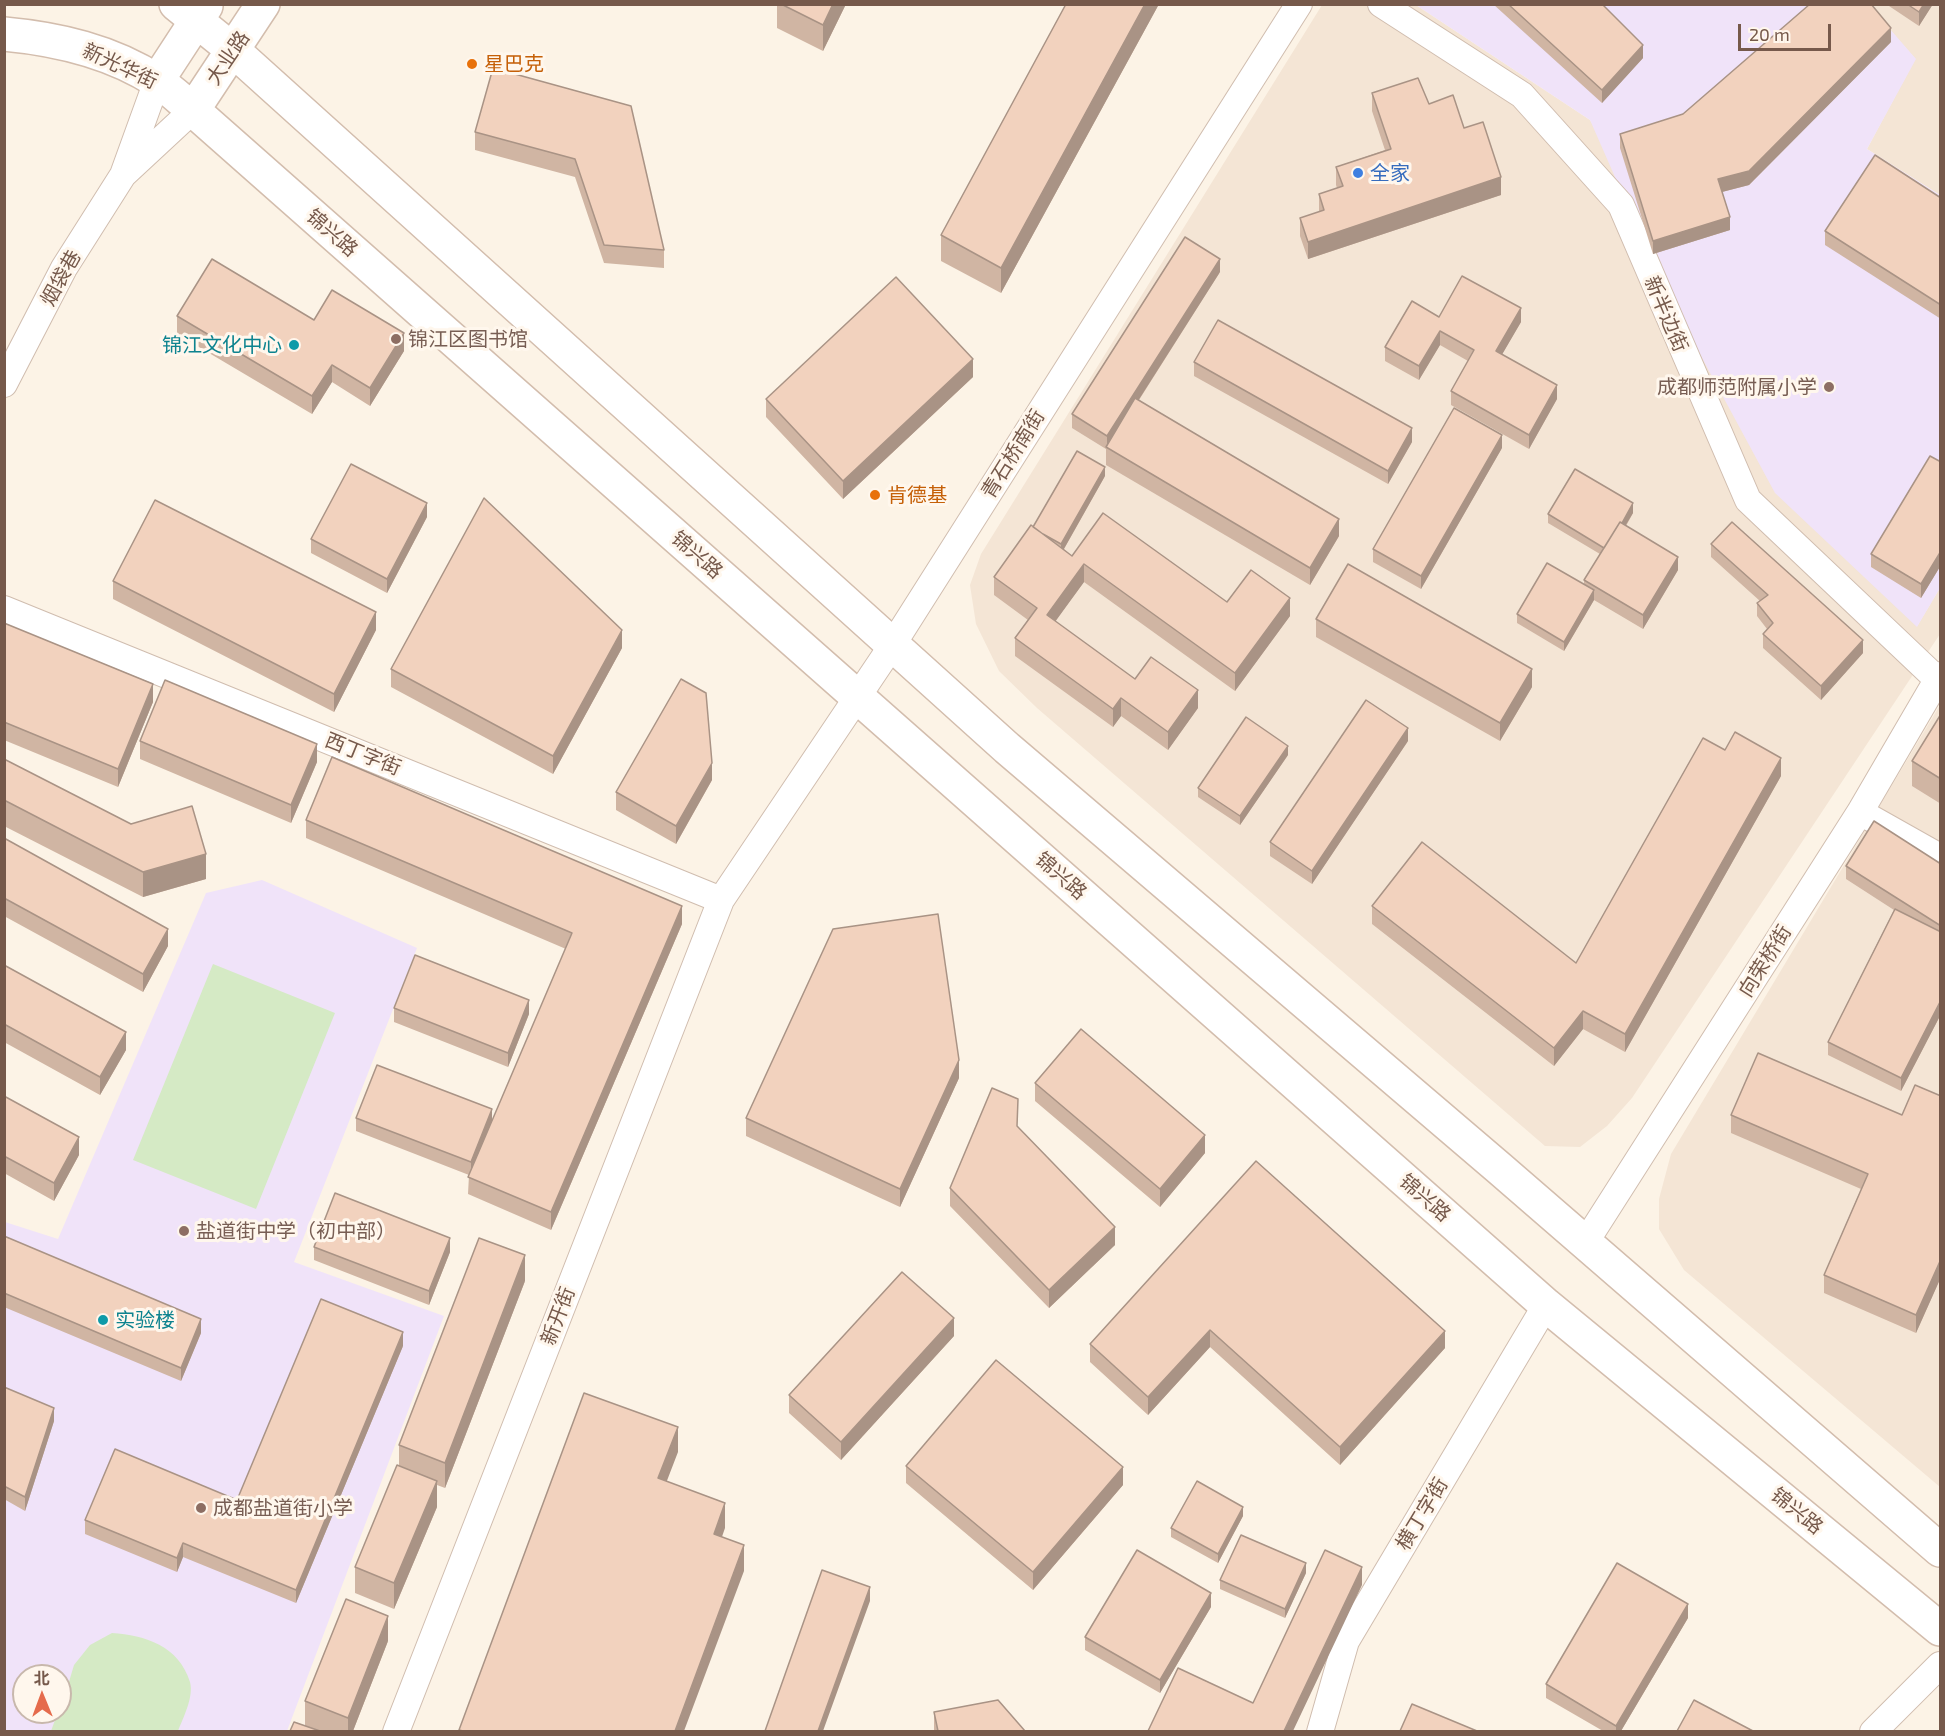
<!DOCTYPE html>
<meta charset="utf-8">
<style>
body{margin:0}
#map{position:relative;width:1945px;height:1736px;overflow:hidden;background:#fcf3e6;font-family:"Exo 2","Noto Sans SC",sans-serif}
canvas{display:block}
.frame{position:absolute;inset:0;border:6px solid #76594b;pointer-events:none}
.north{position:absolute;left:12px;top:1664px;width:60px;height:60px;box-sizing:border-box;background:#fff7ed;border:2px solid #c8b8ac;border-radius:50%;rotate:359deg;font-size:16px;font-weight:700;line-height:24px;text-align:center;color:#76594b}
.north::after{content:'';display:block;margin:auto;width:21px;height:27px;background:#e56b4c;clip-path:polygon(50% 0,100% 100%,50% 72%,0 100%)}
.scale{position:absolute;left:1738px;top:24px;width:93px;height:27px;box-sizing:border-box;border:3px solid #76594b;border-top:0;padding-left:8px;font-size:18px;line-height:21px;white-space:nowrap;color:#76594b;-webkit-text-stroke:4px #fff7ed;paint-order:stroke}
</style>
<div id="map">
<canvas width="1945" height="1736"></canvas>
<div class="frame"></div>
<div class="north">北</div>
<div class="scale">20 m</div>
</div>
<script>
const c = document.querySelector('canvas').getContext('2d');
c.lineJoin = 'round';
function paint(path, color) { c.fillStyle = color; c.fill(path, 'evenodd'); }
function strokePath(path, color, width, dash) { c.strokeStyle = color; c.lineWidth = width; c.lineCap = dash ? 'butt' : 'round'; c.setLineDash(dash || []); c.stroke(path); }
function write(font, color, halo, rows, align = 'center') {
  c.font = font + ' "Exo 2","Noto Sans SC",sans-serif'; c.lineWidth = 6; c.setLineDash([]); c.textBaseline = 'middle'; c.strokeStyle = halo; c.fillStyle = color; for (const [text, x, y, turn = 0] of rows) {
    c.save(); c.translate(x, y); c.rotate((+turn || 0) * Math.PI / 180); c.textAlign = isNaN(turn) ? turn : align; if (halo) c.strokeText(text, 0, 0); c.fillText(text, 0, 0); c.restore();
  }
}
paint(new Path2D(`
 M1322 5H1416L1590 120 1917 626 1940 588V634L1632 1098 1607 1126 1580 1147 1545 1146 1037 708 999 671 976 624 970 585 981 554Z
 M1869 5H1940V195L1867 149 1915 59Z
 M1940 705V1487L1684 1270 1659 1229V1199L1671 1154Z`), '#f4e5d5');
paint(new Path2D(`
 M1416 5H1869L1916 59 1867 149 1940 195V588L1917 627 1775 493 1661 282 1590 120Z
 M262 880 417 948 294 1262 444 1316 287 1731 5 1732V1222L58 1239 206 893ZM24 1676H60V1712H24Z`), '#f0e3f9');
paint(new Path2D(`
 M213 964 335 1013 256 1209 133 1160Z
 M112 1633C145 1635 179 1646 190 1682 194 1697 183 1718 178 1731H51L58 1712H60L74 1665 90 1645Z`), '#d5eac5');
const street = new Path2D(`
 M1381 4 1522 95 1621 205 1748 500 1940 682
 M157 81 123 175 193 110
 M4 384 64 268 123 175
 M4 609 721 900
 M1860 812 1940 857
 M1585 1243 1860 812 1940 675
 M396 1732 721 900 893 644 1299 4
 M1320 1732 1346 1641 1546 1305
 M1873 1732 1940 1665`);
const secondary = new Path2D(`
 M176 4 234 51 1007 748 1499 1168 1940 1550
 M4 34C58 39 111 51 157 81 170 89 181 100 193 110L1546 1305 1940 1629
 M157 81 206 6
 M193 110 263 4`);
strokePath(street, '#d0bdaf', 28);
strokePath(secondary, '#d3bdad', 36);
strokePath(street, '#fff', 26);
strokePath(secondary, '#fff', 33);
paint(new Path2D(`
 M777 4H846L823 51 777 28Z
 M1066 4H1159L1001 293 941 261V235Z
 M1493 4H1602L1643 58 1602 103Z
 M1886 4H1933L1919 26Z
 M1891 42 1749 185 1722 192 1730 230 1653 254 1620 148V134L1683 114Z
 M493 68 664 250V268L604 263 575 177 475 150V132Z
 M1372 93 1429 104 1464 128 1501 195 1308 259 1300 236V218L1319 212V194L1337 188 1336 185V167L1385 150 1372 111Z
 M1941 198V319L1825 245V231Z
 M1220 272 1139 400 1339 536 1310 585 1106 465V449L1072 428V414Z
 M177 316 314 320 404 351 370 406 332 382 312 414 177 334Z
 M1439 317 1521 322 1502 354 1557 399 1529 449 1451 405V391L1468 361 1440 345 1419 380 1385 361V347Z
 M1194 362 1412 442 1388 484 1194 376Z
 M973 377 843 499 766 417V399Z
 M1502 448 1421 589 1373 562V549Z
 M1941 462V565L1921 598 1871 567V554Z
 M1105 476 1064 549 1072 556 1227 602 1290 616 1235 691 1084 582 1055 621 1135 679 1198 708 1168 750 1121 716 1113 727 1015 656V638L1028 620 994 595V577L1033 527Z
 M1633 513 1626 526 1678 570 1643 629 1594 600 1564 651 1517 623V614L1584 585V580L1600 554 1548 523V514Z
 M427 517 387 593 311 553V539Z
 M1711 544 1863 653 1821 700 1763 648V634L1767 629 1757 616V603L1760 601 1711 557Z
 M113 581 376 630 334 712 113 599Z
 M1316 619 1532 687 1500 741 1316 637Z
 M4 623 153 702 118 787 4 740Z
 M622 648 553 774 391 687V669Z
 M1941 714V804L1912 786V761Z
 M140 741 317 762 291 823 140 759Z
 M1408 741 1312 884 1270 856V842Z
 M1725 750 1781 776 1625 1052 1583 1029 1554 1066 1372 924V906L1576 963Z
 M1288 755 1240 825 1198 797V788Z
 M4 759 206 879 143 897 4 826Z
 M712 780 676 844 616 810V792Z
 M306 820 682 924 551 1230 468 1194 469 1175 356 1131V1118L492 1121 566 949 306 838Z
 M4 838 168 946 143 992 4 916Z
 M1941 864V1014L1901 1091 1828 1055V1042L1894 910 1846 879V866Z
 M4 965 126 1050 100 1095 4 1042Z
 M394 1008 529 1014 508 1067 394 1022Z
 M959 1078 900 1207 746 1136V1118Z
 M1035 1083 1205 1153 1160 1207 1035 1101Z
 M4 1096 79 1155 54 1201 4 1173Z
 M1941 1096V1277L1916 1333 1824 1293V1275L1861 1189 1731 1133V1115H1902Z
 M1017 1127 1115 1245 1049 1308 950 1206V1188Z
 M1256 1161 1445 1348 1340 1465 1210 1347 1148 1415 1090 1362V1344Z
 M4 1236 201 1333 181 1381 4 1307Z
 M314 1247 450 1252 429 1305 314 1260Z
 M525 1281 445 1488 437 1485V1507L394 1609 355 1593V1567L399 1466V1445Z
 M954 1336 841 1460 789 1413V1395Z
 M403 1346 296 1603 183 1557 177 1572 85 1534V1520L237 1500Z
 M4 1387 54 1421 25 1511 4 1499Z
 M906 1466 1123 1485 1033 1590 906 1483Z
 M1243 1516 1218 1563 1171 1537V1528Z
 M1306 1573 1285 1618 1220 1589V1580Z
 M1211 1607 1160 1693 1085 1650V1637Z
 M1688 1618 1621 1731H1603L1546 1698V1684Z
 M388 1641 353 1731H290L305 1726V1701Z
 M934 1712 1025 1731H934Z`), '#d0b5a3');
paint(new Path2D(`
 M833 4H846L823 51V25Z
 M1145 4H1159L1001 293V268Z
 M1924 4H1933L1919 26V12Z
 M1891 28V42L1749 185 1718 193V179Z
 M1643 45V58L1602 103V90Z
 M1501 177V195L1308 259V242Z
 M1730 217V230L1653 254V241Z
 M1220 259V272L1108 448 1107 447V436Z
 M1521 308V322L1496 365V351Z
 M1440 331V345L1419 380V366Z
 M404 333V351L370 406V388Z
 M973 359V377L843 499V481Z
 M332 365V382L312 414V396Z
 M1557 385V399L1529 449V435Z
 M1412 428V442L1388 484V471Z
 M1502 435V448L1421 589V576Z
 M1105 467V476L1061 554V544Z
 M427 503V517L387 593V579Z
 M1633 503V513L1606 558V549Z
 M1339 519V536L1310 585V568Z
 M1941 551V565L1921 598V584Z
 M1678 557V570L1643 629V615Z
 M1084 564V582L1047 633V615Z
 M1594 590V600L1564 651V642Z
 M1290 598V616L1235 691V673Z
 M376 612V630L334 712V694Z
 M622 630V648L553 774V756Z
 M1863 640V653L1821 700V686Z
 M1532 669V687L1500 741V723Z
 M153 684V702L118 787V769Z
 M1198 690V708L1168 750V732Z
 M1121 698V716L1113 727V709Z
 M1408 728V741L1312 884V871Z
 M317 744V762L291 823V805Z
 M1288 746V755L1240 825V816Z
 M1781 758V776L1625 1052V1034Z
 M712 763V780L676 844V826Z
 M206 854V879L143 897V872Z
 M682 906V924L551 1230V1212Z
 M168 929V946L143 992V974Z
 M529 1000V1014L508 1067V1053Z
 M1941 1000V1014L1901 1091V1078Z
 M1583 1011V1029L1554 1066V1048Z
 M126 1032V1050L100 1095V1077Z
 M959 1060V1078L900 1207V1189Z
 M492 1109V1123L471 1176V1162Z
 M1205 1135V1153L1160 1207V1189Z
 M79 1137V1155L54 1201V1183Z
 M1115 1227V1245L1049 1308V1290Z
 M450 1238V1252L429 1305V1291Z
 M525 1255V1281L445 1488V1463Z
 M1941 1259V1277L1916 1333V1315Z
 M954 1318V1336L841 1460V1442Z
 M201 1319V1333L181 1381V1368Z
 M1210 1330V1347L1148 1415V1397Z
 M1445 1331V1348L1340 1465V1447Z
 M403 1332V1346L296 1603V1590Z
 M54 1408V1421L25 1511V1497Z
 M678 1427V1452L658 1504V1478Z
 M1123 1467V1485L1033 1590V1572Z
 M437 1481V1507L394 1609V1583Z
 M725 1503V1528L714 1560V1534Z
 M1243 1507V1516L1218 1563V1554Z
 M183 1543V1557L177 1572V1558Z
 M744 1545V1571L684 1731H675Z
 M1306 1563V1573L1285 1618V1609Z
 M1362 1567V1585L1293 1731H1284Z
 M870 1587V1601L823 1731H818Z
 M1211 1593V1607L1160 1693V1680Z
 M1688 1604V1618L1621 1731H1616V1726Z
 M388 1616V1641L353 1731H348V1718Z`), '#a99385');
const building = new Path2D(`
 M781 4H833L823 25Z
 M1066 4H1145L1001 268 941 235Z
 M1508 4H1602L1643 45 1602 90Z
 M1810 4H1871L1891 28 1749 171 1718 179 1730 217 1653 241 1620 134 1683 114Z
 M1907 4H1924L1919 12Z
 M493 68 631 106 664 250 604 245 575 159 475 132Z
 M1418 78 1429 104 1453 95 1464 128 1483 122 1501 177 1308 242 1300 218 1324 210 1319 194 1343 186 1336 167 1391 149 1372 93Z
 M1875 155 1941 198V305L1825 231Z
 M1185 237 1220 259 1107 436 1072 414Z
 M212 259 314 320 332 290 404 333 370 388 332 365 312 396 177 316Z
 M1462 276 1521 308 1496 351 1557 385 1529 435 1451 391 1474 350 1440 331 1419 366 1385 347 1412 301 1439 317Z
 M896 277 973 359 843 481 766 399Z
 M1218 320 1412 428 1388 471 1194 362Z
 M1135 398 1339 519 1310 568 1106 447Z
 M1454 408 1502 435 1421 576 1373 549Z
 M1077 451 1105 467 1061 544 1043 534 1033 527Z
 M1930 456 1941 462V551L1921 584 1871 554Z
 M351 464 427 503 387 579 311 539Z
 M1575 469 1633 503 1622 523 1620 522 1604 548 1548 514Z
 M484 498 622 630 553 756 391 669Z
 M155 500 376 612 334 694 113 581Z
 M1103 513 1227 602 1251 570 1290 598 1235 673 1084 564 1047 615 1135 679 1151 657 1198 690 1168 732 1121 698 1113 709 1015 638 1037 608 994 577 1031 525 1072 556Z
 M1620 522 1678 557 1643 615 1584 580Z
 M1732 522 1863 640 1821 686 1763 634 1773 623 1757 603 1768 595 1711 544Z
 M1547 563 1594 590 1564 642 1517 614Z
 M1348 564 1532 669 1500 723 1316 619Z
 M4 623 153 684 118 769 4 722Z
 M681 679 706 693 712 763 676 826 616 792Z
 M165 680 317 744 291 805 140 741Z
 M1366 700 1408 728 1312 871 1270 842Z
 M1941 714V779L1912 761Z
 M1246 717 1288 746 1240 816 1198 788Z
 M1735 732 1781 758 1625 1034 1583 1011 1554 1048 1372 906 1422 842 1576 963 1703 738 1725 750Z
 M332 757 682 906 551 1212 468 1177 572 933 306 820Z
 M4 759 131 824 192 806 206 854 143 872 4 800Z
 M1874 821 1941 864V926L1846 866Z
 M4 838 168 929 143 974 4 898Z
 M1895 909 1941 932V1000L1901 1078 1828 1042Z
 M938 914 959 1060 900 1189 746 1118 833 929Z
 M415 955 529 1000 508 1053 394 1008Z
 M4 965 126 1032 100 1077 4 1024Z
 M1081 1029 1205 1135 1160 1189 1035 1083Z
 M1758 1053 1902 1115 1915 1085 1941 1096V1259L1916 1315 1824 1275 1868 1174 1731 1115Z
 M377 1065 492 1109 471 1162 356 1118Z
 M992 1088 1018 1099 1017 1126 1115 1227 1049 1290 950 1188Z
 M4 1096 79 1137 54 1183 4 1156Z
 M1256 1161 1445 1331 1340 1447 1210 1330 1148 1397 1090 1344Z
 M335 1193 450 1238 429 1291 314 1247Z
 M4 1236 201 1319 181 1368 4 1293Z
 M479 1238 525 1255 445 1463 399 1445Z
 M902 1272 954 1318 841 1442 789 1395Z
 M321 1299 403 1332 296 1590 183 1543 177 1558 85 1520 115 1449 237 1500Z
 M996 1360 1123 1467 1033 1572 906 1466Z
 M4 1387 54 1408 25 1497 4 1486V1425H5H4Z
 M584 1393 678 1427 658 1478 725 1503 714 1534 744 1545 675 1731H463L459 1730Z
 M397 1465 437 1481 394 1583 355 1567Z
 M1197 1481 1243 1507 1218 1554 1171 1528Z
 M1241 1535 1306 1563 1285 1609 1220 1580Z
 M1137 1550 1211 1593 1160 1680 1085 1637Z
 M1325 1550 1362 1567 1284 1731H1148L1178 1668 1253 1703Z
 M1617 1563 1688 1604 1616 1726 1546 1684Z
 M822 1570 870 1587 818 1731H765Z
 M346 1599 388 1616 348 1718 305 1701Z
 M998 1700 1025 1731H938L934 1712Z
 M1694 1700 1753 1731H1677Z
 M1412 1704 1477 1731H1400Z
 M294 1722 320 1731H290Z`);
paint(building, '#f2d2be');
strokePath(building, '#a99385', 1.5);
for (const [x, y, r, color] of [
 [472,64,6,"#e8710a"],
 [1358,173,6,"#3f7fe0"],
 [396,339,6,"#8d6e63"],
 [294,345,6,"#0f9aa8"],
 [1829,387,6,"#8d6e63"],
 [875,495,6,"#e8710a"],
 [184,1231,6,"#8d6e63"],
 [103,1320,6,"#0f9aa8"],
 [201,1508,6,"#8d6e63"]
]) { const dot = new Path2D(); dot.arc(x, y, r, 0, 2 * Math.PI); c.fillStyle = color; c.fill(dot); strokePath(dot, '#fff7ed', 2); }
write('20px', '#76594b', '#fff7ed', [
 ["大业路",228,58,-56],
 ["新光华街",120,66,25],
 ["锦兴路",332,233,41],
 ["烟袋巷",61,278,-61],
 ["新半边街",1666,314,67],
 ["青石桥南街",1013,454,-58],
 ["锦兴路",697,555,41],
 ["西丁字街",363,754,22],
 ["锦兴路",1061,876,41],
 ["向荣桥街",1765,961,-58],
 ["锦兴路",1425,1198,41],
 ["新开街",558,1316,-69],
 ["锦兴路",1797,1511,39],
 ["横丁字街",1422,1514,-59]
]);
write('20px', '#c56008', '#fff7ed', [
 ["星巴克",484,64],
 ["肯德基",887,495]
], 'left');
write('20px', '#366cbe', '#fff7ed', [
 ["全家",1370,173]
], 'left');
write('20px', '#785e54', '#fff7ed', [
 ["锦江区图书馆",408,339],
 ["成都师范附属小学",1817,387,"right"],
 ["盐道街中学（初中部）",196,1231],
 ["成都盐道街小学",213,1508]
], 'left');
write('20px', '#0d838f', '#fff7ed', [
 ["锦江文化中心",282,345],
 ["实验楼",115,1320,"left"]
], 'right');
</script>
